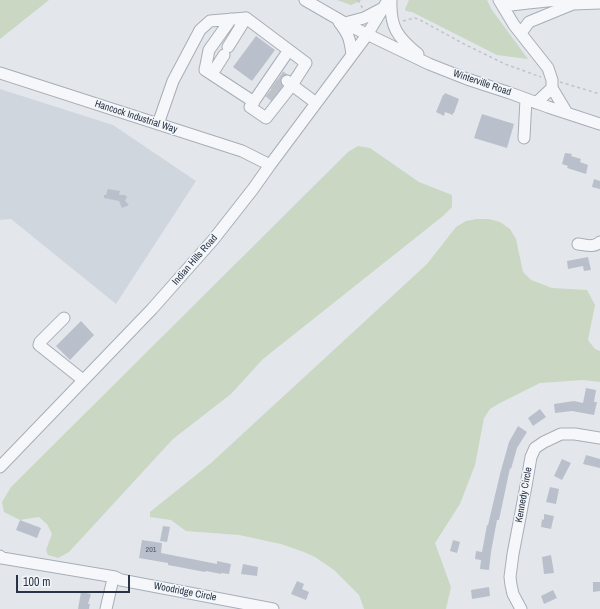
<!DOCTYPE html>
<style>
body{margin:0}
#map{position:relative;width:600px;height:609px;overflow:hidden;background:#e3e7ec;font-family:"Archivo Narrow",sans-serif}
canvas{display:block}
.scale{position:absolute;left:16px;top:575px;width:114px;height:18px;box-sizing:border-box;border:2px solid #283446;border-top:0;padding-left:5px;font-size:12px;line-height:14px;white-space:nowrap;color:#283446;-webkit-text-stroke:3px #f3f6f9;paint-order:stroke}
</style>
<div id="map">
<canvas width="600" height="609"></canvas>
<div class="scale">100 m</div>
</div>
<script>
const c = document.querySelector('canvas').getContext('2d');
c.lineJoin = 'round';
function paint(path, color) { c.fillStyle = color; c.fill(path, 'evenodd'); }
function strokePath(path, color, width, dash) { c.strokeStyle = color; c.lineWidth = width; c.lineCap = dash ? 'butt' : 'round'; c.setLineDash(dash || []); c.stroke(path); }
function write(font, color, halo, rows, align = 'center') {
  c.font = font + ' "Archivo Narrow",sans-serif'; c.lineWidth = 3; c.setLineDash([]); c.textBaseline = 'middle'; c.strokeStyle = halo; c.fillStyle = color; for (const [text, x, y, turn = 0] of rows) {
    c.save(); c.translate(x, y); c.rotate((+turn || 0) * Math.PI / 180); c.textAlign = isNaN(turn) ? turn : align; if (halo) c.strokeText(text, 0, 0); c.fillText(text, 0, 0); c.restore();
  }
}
paint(new Path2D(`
 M0 89 113 125 196 181 116 304 11 219 0 220Z`), '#d0d6de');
paint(new Path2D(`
 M0 0H49L0 39Z
 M337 0H362L351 5Z
 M409 0H487L492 10 528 59 497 55 412 12 406 11 405 9Z
 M358 146 370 148 419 182 452 195V207L443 216 263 359 231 394 173 439 69 552 58 558 48 555 46 550 52 534 47 524 39 517 20 520 4 512 2 502 11 487 348 152Z
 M477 219H489L500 222 510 229 516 239 523 272 531 280 552 288 587 290 595 305 588 340 595 349 600 351V382L583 380 540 383 500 403 490 409 484 418 475 465 460 504 435 543 451 587 446 609H364L359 595 334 570 315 557 304 552 281 544 239 535 186 531 171 520 150 517V512L211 463 427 264 456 227 466 221Z`), '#c9d7c3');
paint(new Path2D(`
 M256 36 275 50 252 81 233 67Z
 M445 93 459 99 454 113H453V115L445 112 444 116 436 112 443 95H444Z
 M482 114 514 124 507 148 474 138Z
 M565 153 572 154 571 156 581 159 580 162 588 165 586 174 567 168 568 166 562 164Z
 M594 179 600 181V189L592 187Z
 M108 189 120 191 119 195H125L127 197 125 201 129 205 122 208 119 201 104 198V195H106Z
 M588 257 591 270 584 271 583 266 568 269 567 261Z
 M81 321 94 335 70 360 56 346Z
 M586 388 596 390 594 402H597L594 415 572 411 555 413 554 404 574 401 583 403Z
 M540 409 546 417 533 426 528 418Z
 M518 426 527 432 517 448 511 469 510 468 499 520H497L491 552 489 570 480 569 481 560 475 559 476 551 482 552 487 525H488L500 474 509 442Z
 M586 455 600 459V468L583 464Z
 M562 459 571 463 562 480 554 476Z
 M550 487 559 489 556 504 546 502Z
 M544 514 554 516 551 529 541 527 542 519 544 520Z
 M20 520 41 528 37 538 16 530Z
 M163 526 170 527 167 542 160 541Z
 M142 540 162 543 161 553 207 562 217 564V561L231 564 229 574 221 573V574L206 571 205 572 168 565V563L139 558Z
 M453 540 460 542 457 553 450 551Z
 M551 555 554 573 544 574 542 557Z
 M243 564 258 567 257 576 241 574Z
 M297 581 304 584 302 589 309 592 306 600 291 594Z
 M593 582H600V591L593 592Z
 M489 587 490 596 472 599 471 590Z
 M553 590 557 598 544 604 541 596Z
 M81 592 91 594 88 604H90L89 609H78Z`), '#b9c0cb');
strokePath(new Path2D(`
 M280 76 287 81
 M274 84 281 89
 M269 92 275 97`), '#bec3cb', 11, [11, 5.5]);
const minor = new Path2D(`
 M305 0 350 26 429 64 467 79 510 93 548 107 600 124
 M391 0C390 27 397 37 418 54
 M499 0 514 25 548 68 552 80V88L567 113
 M503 6 528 3 557 0 573 4 600 3
 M231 19 209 50 205 70 254 102
 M339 22C349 35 350 39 352 55
 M345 23 364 18 383 8
 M521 33 529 22 573 4
 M228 47 246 18
 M0 73 242 151 270 165
 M212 74 224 55
 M287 81 292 85 266 118 250 107 289 50
 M536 103 552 88
 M158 124 173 81 200 30 210 21 246 18 306 63 292 85 316 103
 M524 138 526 99
 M578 244C586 245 594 248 600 242
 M64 318 40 342 39 345 83 380
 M0 467 152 309 213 240 253 189 270 165 367 35 388 0
 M0 556 2 558 115 577 121 580 273 609
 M106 609 112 583 115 577
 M521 609 513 594 511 585 510 577 513 554 526 486 531 457 535 448 544 442 561 434H575L600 438`);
strokePath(minor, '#a7aeb7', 13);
strokePath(new Path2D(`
 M358 0 363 9
 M403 21 415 18 422 21 464 44 505 64 541 77
 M560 82 600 94`), '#c0c4cb', 1.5, [3, 3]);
strokePath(minor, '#f6f7fa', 11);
write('8px', '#4c5767', null, [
 ["201",151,550]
]);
write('10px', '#283446', '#f3f6f9', [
 ["Winterville Road",482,83,19],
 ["Hancock Industrial Way",136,117,18],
 ["Indian Hills Road",195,260,-49],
 ["Kennedy Circle",524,495,-80],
 ["Woodridge Circle",185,592,11]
]);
</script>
